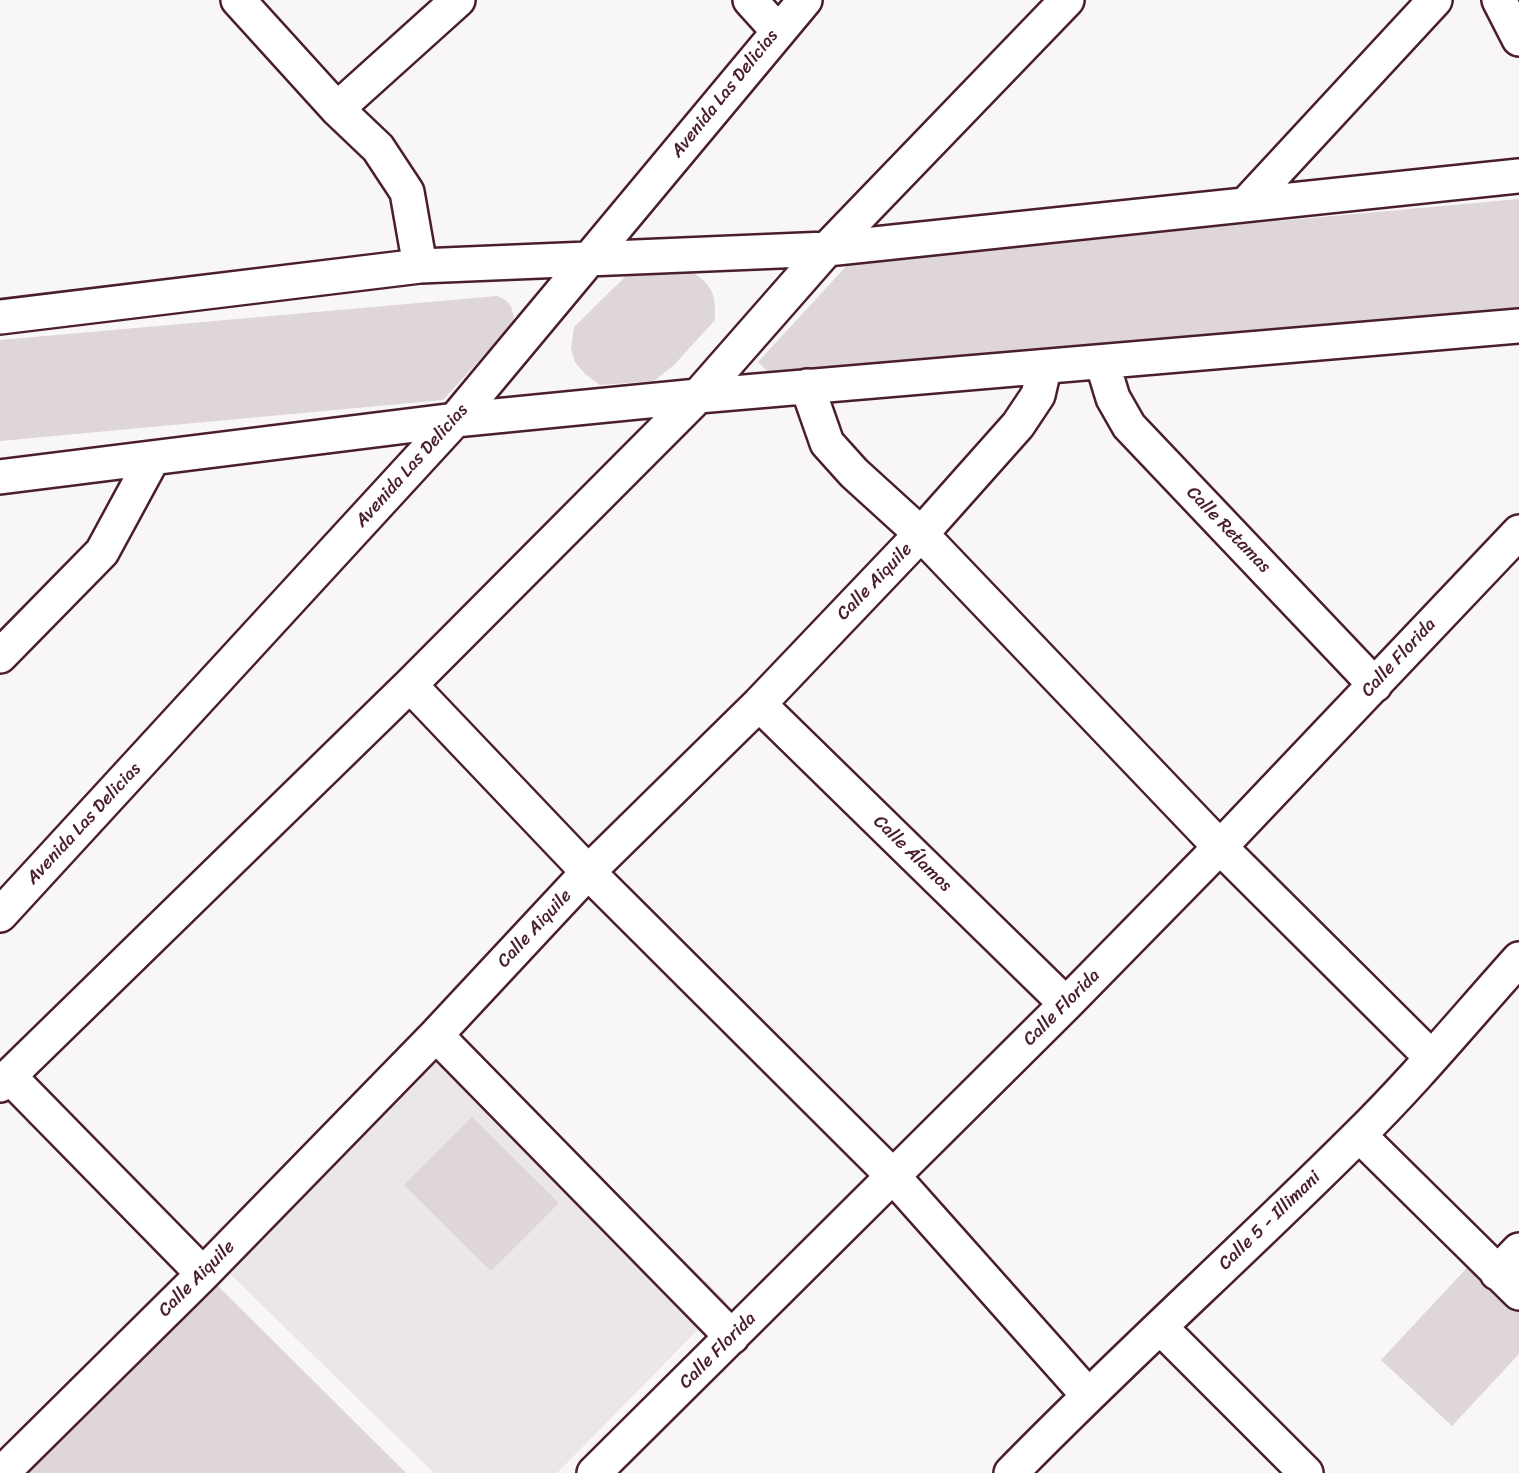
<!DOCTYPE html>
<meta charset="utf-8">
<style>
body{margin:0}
canvas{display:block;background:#f8f6f7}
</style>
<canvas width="1519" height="1473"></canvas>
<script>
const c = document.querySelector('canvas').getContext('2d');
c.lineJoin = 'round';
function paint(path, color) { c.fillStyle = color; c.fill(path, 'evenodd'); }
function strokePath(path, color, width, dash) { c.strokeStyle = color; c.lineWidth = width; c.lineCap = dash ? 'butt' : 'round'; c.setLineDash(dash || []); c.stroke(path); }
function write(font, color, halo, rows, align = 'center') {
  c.font = font + ' Sriracha,sans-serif'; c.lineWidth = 4.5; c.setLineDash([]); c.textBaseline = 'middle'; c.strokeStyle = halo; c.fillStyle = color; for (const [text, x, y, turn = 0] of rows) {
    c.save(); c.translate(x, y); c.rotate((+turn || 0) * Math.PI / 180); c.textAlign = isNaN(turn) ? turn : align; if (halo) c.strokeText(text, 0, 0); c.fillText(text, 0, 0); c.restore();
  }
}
paint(new Path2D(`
 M454 1036 726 1301 557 1473H434L225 1269Z`), '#ebe6e8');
paint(new Path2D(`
 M1519 199V307L775 379 758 362 852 260Z
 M686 268C711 284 716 290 715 320L674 365 654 381 600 385 585 374 575 362 571 349 574 327 629 273Z
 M497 296C511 301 513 308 514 322L443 400 0 441V340Z
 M472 1117 559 1203 491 1271 404 1185Z
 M1476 1258 1519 1297V1354L1452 1426 1381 1360Z
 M214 1282 406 1473H21Z`), '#ded6d9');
const minor = new Path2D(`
 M238 0 337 109 378 148 407 192 420 266
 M750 0 778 31
 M1499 0 1519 39
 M337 109 458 0
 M1247 203 1435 0
 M0 317 420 266 827 249 1519 176
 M1102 362 1113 398 1129 426 1375 685
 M807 386 827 443 854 473 921 534 1220 847 1431 1057
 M0 477 455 420 698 396 1519 326
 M0 656 102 552 153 458
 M410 685 588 872 892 1175 1087 1394
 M759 704 1066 1004
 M0 915 455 420 805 0
 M436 1035 732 1337
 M9 1076 203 1274
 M0 1085 410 685 698 396 827 249 1067 0
 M1359 1135 1519 1293
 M1497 1273 1519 1250
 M1161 1328 1306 1473
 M2 1473 203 1274 436 1035 588 872 759 704 921 534 1018 425 1038 395 1044 369
 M594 1473 1066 1004 1220 847 1519 532
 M1011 1473C1123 1358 1243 1251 1357 1137 1414 1081 1466 1018 1519 959`);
strokePath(minor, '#4a1f2b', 38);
strokePath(minor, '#fff', 33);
write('18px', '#4a1f2b', '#fff', [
 ["Avenida Las Delicias",725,94,-51],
 ["Avenida Las Delicias",412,466,-48],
 ["Calle Retamas",1228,530,46],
 ["Calle Aiquile",875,582,-46],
 ["Calle Florida",1399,658,-47],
 ["Avenida Las Delicias",84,824,-47],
 ["Calle Álamos",912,854,44],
 ["Calle Aiquile",535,929,-47],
 ["Calle Florida",1062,1008,-45],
 ["Calle 5 - Illimani",1270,1221,-44],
 ["Calle Aiquile",197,1279,-45],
 ["Calle Florida",718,1351,-45]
]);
</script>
